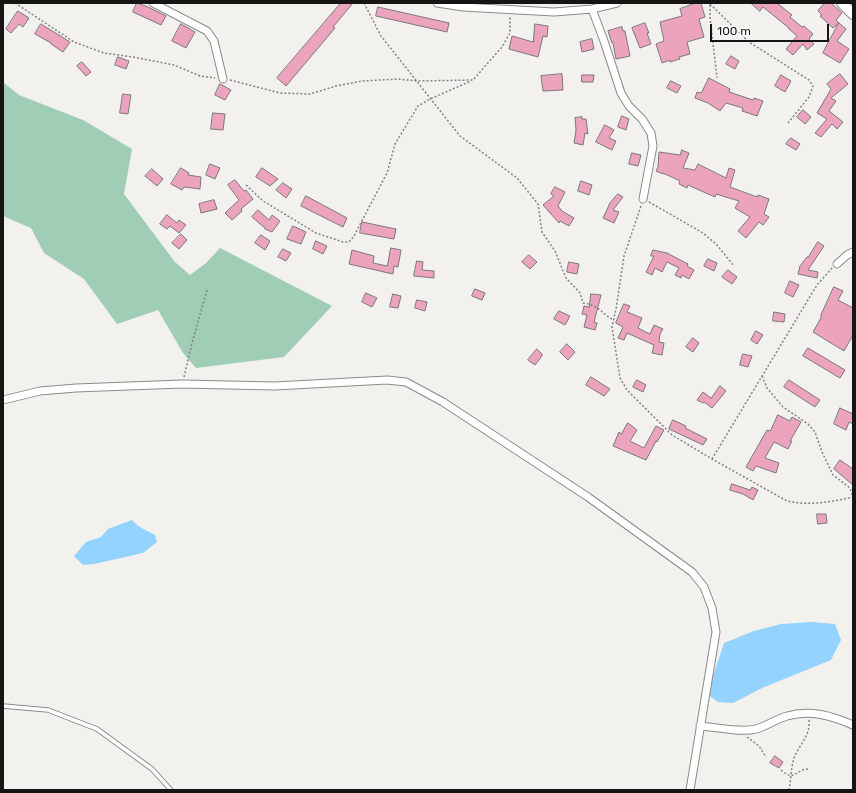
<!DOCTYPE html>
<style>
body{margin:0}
#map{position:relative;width:856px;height:793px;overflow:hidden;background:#f3f1ee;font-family:Rubik,sans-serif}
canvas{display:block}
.frame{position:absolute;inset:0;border:4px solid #161514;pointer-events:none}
.scale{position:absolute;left:710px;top:24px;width:119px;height:18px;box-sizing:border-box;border:2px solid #161514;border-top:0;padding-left:5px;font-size:12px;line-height:14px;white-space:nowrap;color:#161514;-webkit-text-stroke:3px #fff;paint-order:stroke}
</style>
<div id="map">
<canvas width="856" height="793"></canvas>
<div class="frame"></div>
<div class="scale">100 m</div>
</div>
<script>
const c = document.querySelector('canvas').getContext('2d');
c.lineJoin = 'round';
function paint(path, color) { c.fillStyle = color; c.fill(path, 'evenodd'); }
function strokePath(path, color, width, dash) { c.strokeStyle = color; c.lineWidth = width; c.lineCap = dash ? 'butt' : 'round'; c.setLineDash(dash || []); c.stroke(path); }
paint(new Path2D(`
 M3 82 19 95 83 120 132 149 124 194 175 262 190 275 206 263 220 248 332 306 284 357 196 368 183 353 158 310 117 324 84 279 44 253 31 228 3 216Z`), '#9fcdb6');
paint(new Path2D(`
 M132 520C140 529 145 529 155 535L157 542 143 553 94 564 83 565 74 556 86 542 101 537 108 529Z
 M812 622 835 624 841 640 831 660 762 688 733 703 718 702 707 694 724 643 754 631 781 624Z`), '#94d2ff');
const building = new Path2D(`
 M137 3 148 7 166 16 161 25 133 12Z
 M341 3H353L333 27 335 28 286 86 277 78Z
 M696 3H701L705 17 699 19 704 37 687 42 690 54 679 57 680 59 670 62V60L662 63 656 44 664 41 660 22 682 16 680 9Z
 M751 3H777L792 15 790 17 802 27 804 26 813 34 809 39 814 44 807 50 803 44 793 55 786 49 797 36 788 28H789L763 7 760 11Z
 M825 3H831L842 13 836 20 839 23 833 28 820 16 822 15 818 11Z
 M378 7 449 23 447 32 376 16Z
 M18 11 29 18 23 27 19 24 11 33 6 29Z
 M645 23 649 33H647L651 44 640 48 632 28Z
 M839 23 846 29 837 41 849 49 840 63 823 53Z
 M41 24 70 42 63 52 51 44V43L35 34Z
 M181 24 195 32 186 48 172 41Z
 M535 24 548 26 547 37 543 36 538 57 509 49 512 36 533 42Z
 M622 27 623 31H625L630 56 616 59 613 43H612L608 31Z
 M592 39 594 49 582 52 580 42Z
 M731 56 739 61 735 69 726 64Z
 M118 57 129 61 126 69 115 65Z
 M82 62 91 72 86 76 77 66Z
 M562 74 563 90 543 91 541 76Z
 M840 74 848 84 831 98 836 101 829 111 843 122 837 129 832 124 821 137 815 133 827 119 817 113 831 89 827 84Z
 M582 75H594L593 82H582Z
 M781 75 791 81 785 92 775 86Z
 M709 78 730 89 729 92 753 100 754 98 763 101 757 116 742 111 743 108 726 103 720 111 708 103 695 98 697 92 701 93Z
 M671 81 681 86 677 93 667 88Z
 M220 84 231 90 225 100 215 95Z
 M123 94 131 95 128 114 120 113Z
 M803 110 811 117 805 124 797 117Z
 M213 113 225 114 223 130 211 129Z
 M622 116 629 119 626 130 618 127Z
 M582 117V119H586L588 134 585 133 583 145 574 143 576 130 575 118Z
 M605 125 614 130 609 138 616 141 612 150 596 142Z
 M791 138 800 144 796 150 786 144Z
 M682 150 689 153 683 168 695 170 698 164 726 178 729 168 735 170 730 187 757 197 758 195 769 199 764 214 769 217 763 225 759 222 746 238 738 231 750 217 735 208 739 201 716 194 715 197 688 185 687 188 679 184 680 181 663 173V174L656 171 658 167 659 152 680 155Z
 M632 153 641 155 638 166 629 164Z
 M210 164 220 168 215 179 206 175Z
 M181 168 189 173 188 175 201 177 200 189 184 187 182 190 171 184Z
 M262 168 278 179 270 186 256 177Z
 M152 169 163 179 157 186 145 176Z
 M235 180 244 191 246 190 253 199 241 209 242 211 232 220 225 213 239 200 228 185Z
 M581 181 592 185 589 195 578 191Z
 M283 183 292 189 286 198 276 190Z
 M555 187 565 192 558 206 562 211 574 218 569 226 560 221 559 223 543 205 554 196 551 194Z
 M618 194 623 197 613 210 619 212 614 223 603 218 610 203Z
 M306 196 347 218 343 227 301 206Z
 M214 200 217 209 201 213 199 204Z
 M258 210 269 220 272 215 280 221 272 232 265 229V228L252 217Z
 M167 215 177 223 179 220 186 225 179 233 170 226 167 229 160 224Z
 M362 222 396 229 394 239 360 233Z
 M293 226 306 232 301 244 287 239Z
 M181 234 187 240 179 249 172 243Z
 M261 235 270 241 265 250 255 243Z
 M316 241 327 246 323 254 313 249Z
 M818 242 824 246 808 270 818 272 817 278 798 274 800 266 807 257H808Z
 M391 248 401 250 398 267 394 266 393 274 349 264 352 250 374 256 373 263 387 266Z
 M283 249 291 253 286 261 278 257Z
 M653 250 667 253 688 264 687 266 694 270 689 279 682 275 681 278 675 275 679 268 667 262 662 272 655 268 652 275 646 272 654 256H651Z
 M529 255 537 262 530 269 522 262Z
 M708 259 717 263 714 271 704 266Z
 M417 261 423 262 422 270 434 271V278L414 276Z
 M569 262 579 264 577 274 567 272Z
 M728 270 737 277 732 284 722 277Z
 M790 281 799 285 793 297 785 293Z
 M834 287 843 291 838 300 853 308V335L844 351 813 332 821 318V315Z
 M475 289 485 293 482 300 472 296Z
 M366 293 377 298 372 307 362 302Z
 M393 294 401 296 398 308 390 307Z
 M591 294 601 295 594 322 597 323 595 330 584 327 587 315 582 314 584 306 589 307Z
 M417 300 427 302 425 311 415 308Z
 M624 304 630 306 627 312 642 318 638 328 650 334 654 325 663 329 660 334 659 342 664 343 662 355 652 353 654 345 627 333 624 340 618 338 623 327 616 323Z
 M559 311 570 316 565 325 554 319Z
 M774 312 785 314 784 322 773 321Z
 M756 331 763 335 757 344 751 340Z
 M693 338 699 343 693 352 686 347Z
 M567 344 575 352 568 360 560 352Z
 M808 348 845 370 840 378 803 356Z
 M537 349 542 354V356L535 365 528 360Z
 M743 354 752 356 748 367 740 365Z
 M591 377 610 389 604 396 586 385Z
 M637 380 646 385 643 392 633 387Z
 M789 380 820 400 815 407 784 387Z
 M720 386 726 391 712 408 704 402 703 403 697 400 703 392 711 398Z
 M840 408 853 414V424L849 422 846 430 834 424Z
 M778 415 790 421 792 417 801 422 790 441H792L788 449 774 442 765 458 779 463 776 473 756 466 753 471 746 467 767 430 770 431Z
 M673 420 686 426 685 428 707 439 703 445 669 429Z
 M628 423 637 430 630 441 644 448 656 426 664 430 657 442 656 441 646 460 613 446 619 432 621 434Z
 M840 460 853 469V485L834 469Z
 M732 484 750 490 752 487 758 490 753 500 743 494 730 490Z
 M817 514H826L827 523 818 524Z
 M775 756 783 762 779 768 770 763Z`);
paint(building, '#eca4be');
strokePath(building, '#7b7778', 1);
const service = new Path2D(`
 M3 706 48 710 97 729 152 769 171 790`);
const minor = new Path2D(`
 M153 3 207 31 214 41 223 79
 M437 3 463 7 554 12 592 9 617 3
 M592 9 604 41 621 93 629 106 642 119 651 133 653 146 643 199
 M837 264 847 255 853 252
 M3 400 40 391 76 388 182 384 275 386 387 380 406 382 443 402 588 497 692 572 704 587 712 608 716 632 690 790
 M700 726C716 727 741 733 756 729 767 726 776 719 787 716 810 709 832 716 853 725`);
const secondary = new Path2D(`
 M842 3 853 14`);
strokePath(service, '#8c8a88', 5.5);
strokePath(minor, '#8c8a88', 9);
strokePath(secondary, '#8c8a88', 12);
strokePath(new Path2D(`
 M15 3 74 42 104 53 133 57 174 65 200 76 215 78
 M364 3 381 36 460 136 517 178 538 204 542 232 555 251 566 278 580 293 583 303C600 305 601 314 614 320
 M710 4 749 42 809 80 813 86 809 97 788 123
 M710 5V17L717 78
 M230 80 280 93 310 94 336 86 362 81 398 79 417 81 473 80 502 47 510 33V17
 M246 185 263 201 316 233 343 242H349L354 236 387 173 395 144 418 106 430 99 471 81
 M649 202 703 233 716 244 734 266
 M641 206 624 256 616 309 612 327 620 378 627 390 672 435 712 459 787 501C809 506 831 502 853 497
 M762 376 767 388 783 407 808 424 815 432 822 452 833 475 850 488 853 497
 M184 377 192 343 207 290
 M712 459 817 285 832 268
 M747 737 759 746 766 757
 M781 770C795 783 796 768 810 769
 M789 790C791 780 791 768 794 758 799 745 811 735 809 720`), '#848381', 1.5, [2, 2]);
strokePath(service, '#fff', 3.5);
strokePath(minor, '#fff', 7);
strokePath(secondary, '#fff', 10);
</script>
